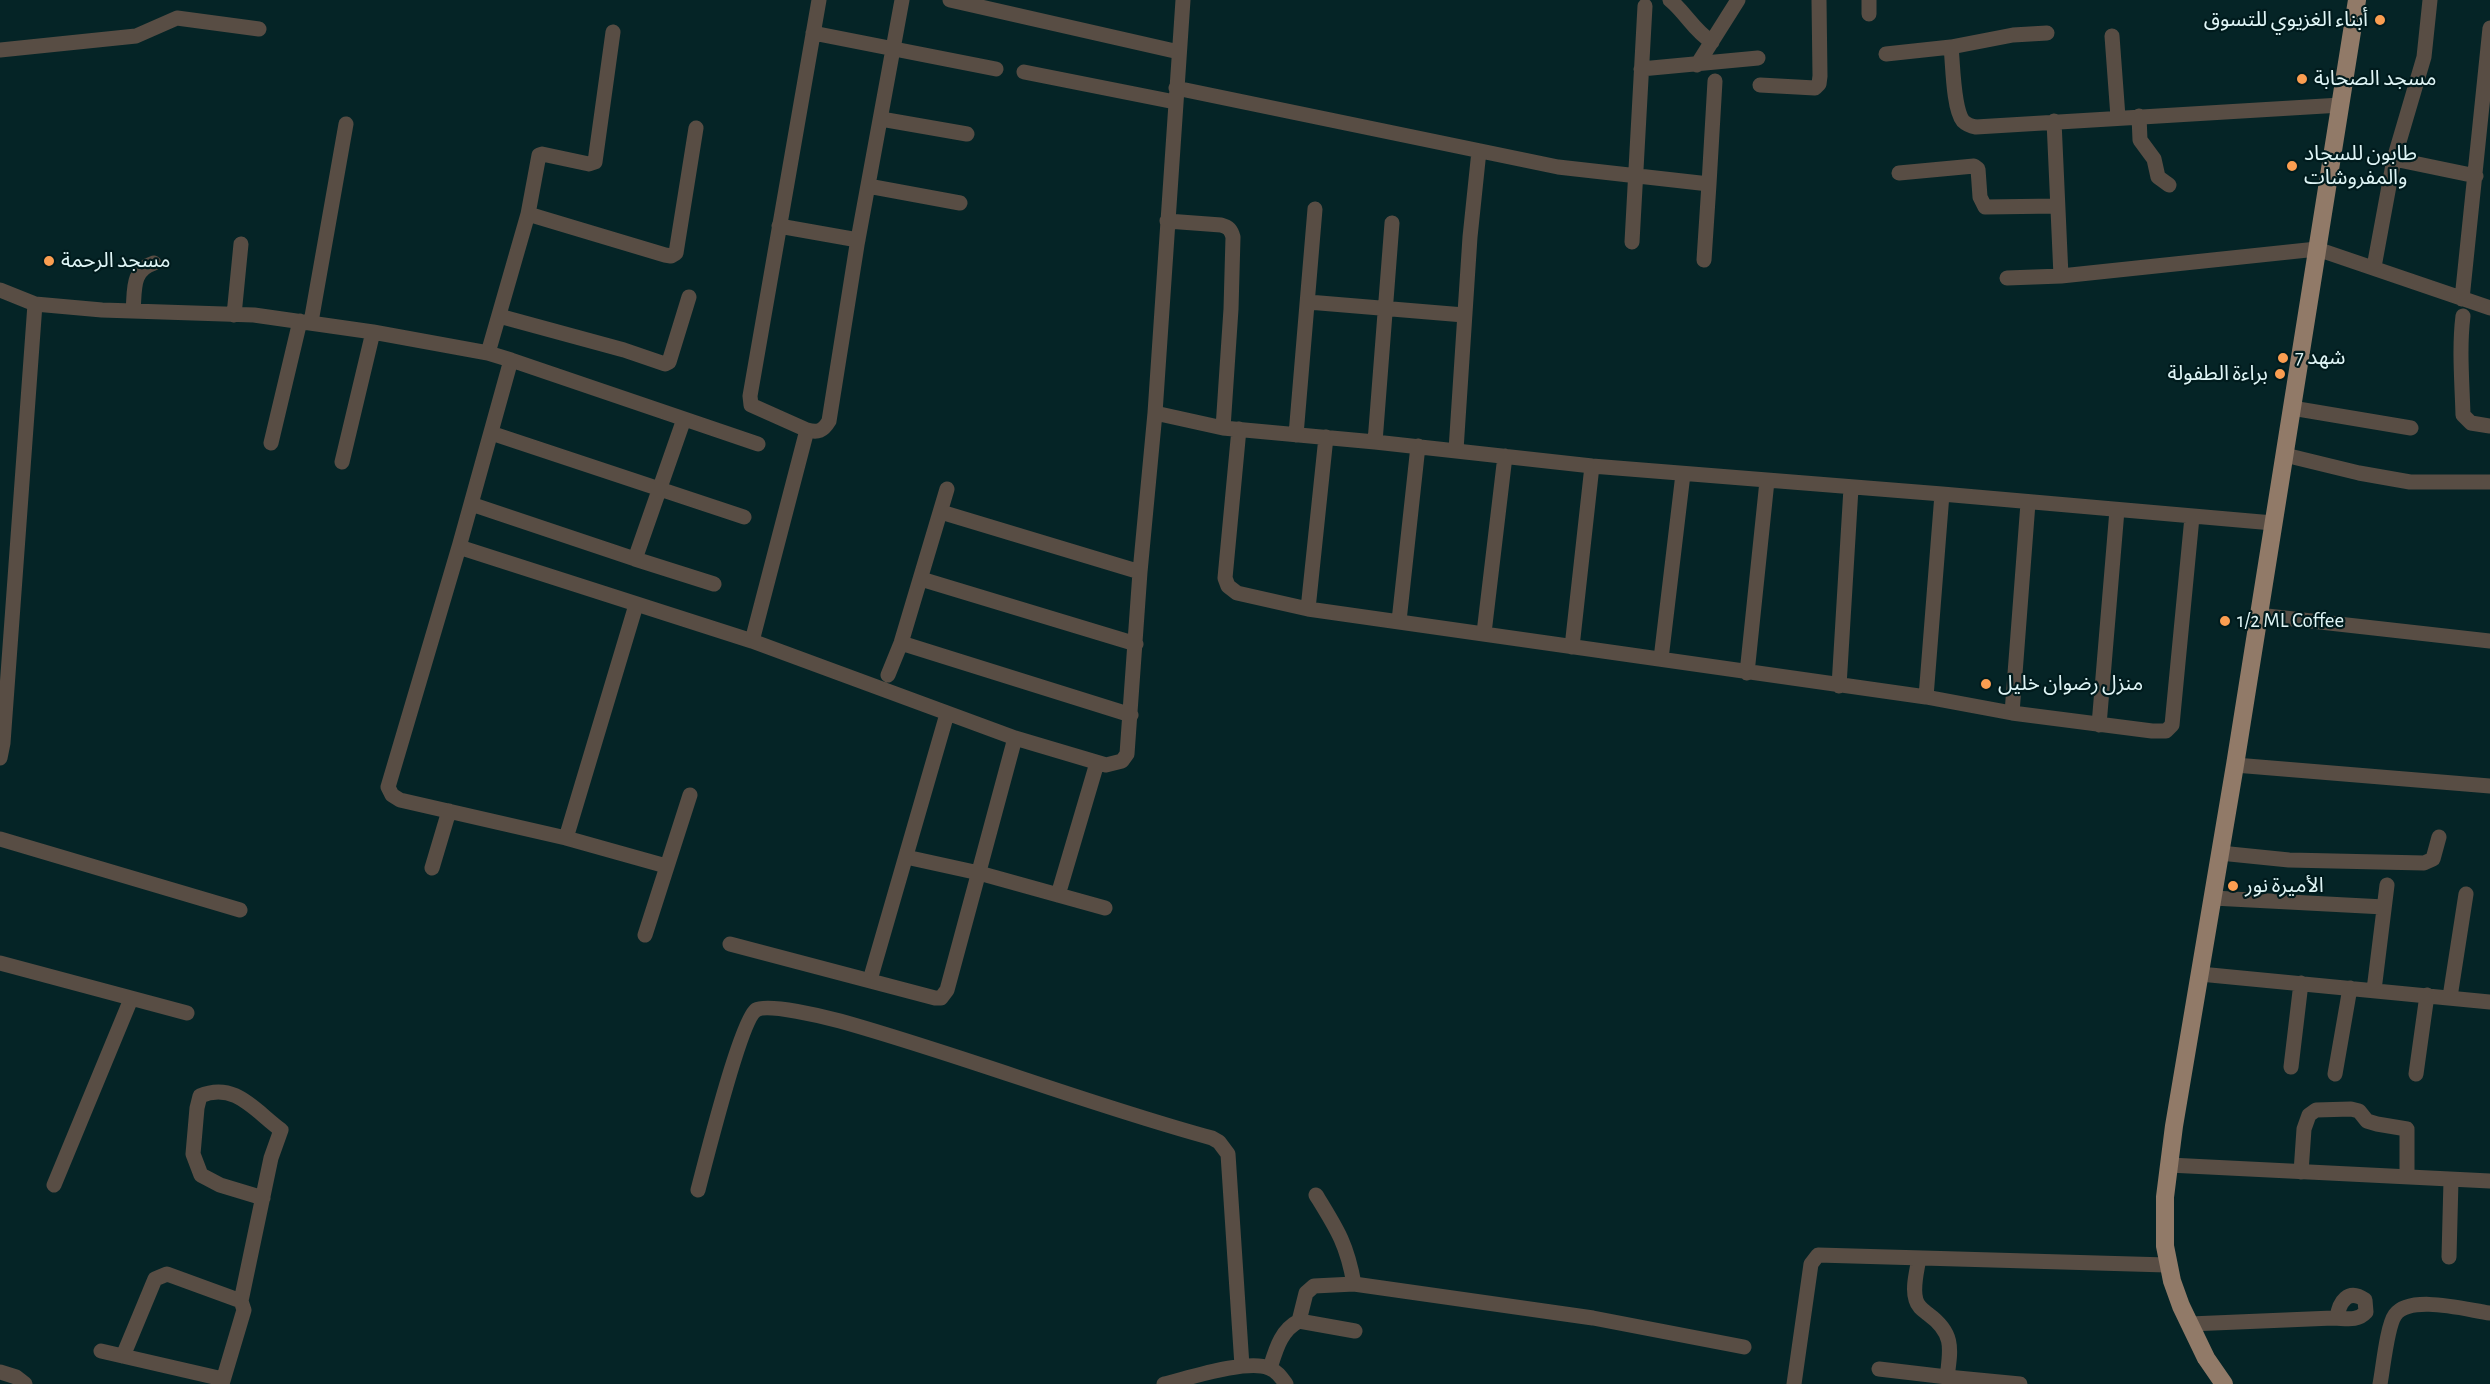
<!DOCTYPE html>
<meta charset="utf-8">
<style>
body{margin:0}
canvas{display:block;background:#052426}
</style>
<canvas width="2490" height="1384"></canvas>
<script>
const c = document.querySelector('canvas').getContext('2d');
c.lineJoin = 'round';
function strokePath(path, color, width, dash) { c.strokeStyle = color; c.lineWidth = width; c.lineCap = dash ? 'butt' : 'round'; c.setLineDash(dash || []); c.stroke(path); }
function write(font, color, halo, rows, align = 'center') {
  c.font = font + ' "Alegreya Sans","Noto Sans Arabic",sans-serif'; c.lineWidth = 4.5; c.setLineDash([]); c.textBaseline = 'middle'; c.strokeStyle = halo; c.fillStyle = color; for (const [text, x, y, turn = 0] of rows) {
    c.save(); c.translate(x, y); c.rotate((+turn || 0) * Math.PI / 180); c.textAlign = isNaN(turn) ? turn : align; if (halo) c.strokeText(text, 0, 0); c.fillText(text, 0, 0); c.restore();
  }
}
strokePath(new Path2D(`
 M950 0 1179 52
 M1183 0 1155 413 1223 428 1375 442 1592 466 1942 494 2273 523
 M1670 0C1686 13 1694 31 1712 42
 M1869 0V14
 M813 33 996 69
 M2112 36 2118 117
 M1951 47 2013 35 2047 33
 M0 50 136 36 177 18 259 29
 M1886 54 1951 47C1953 64 1953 108 1963 121 1967 125 1970 126 1976 127L2341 105
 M1697 65 1738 0
 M1641 69 1758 58
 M1024 72 1175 102
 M1760 85 1815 88 1819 84 1820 76 1819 0
 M1176 88 1558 167 1709 184 1715 81
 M2139 116 2140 140 2154 159 2158 177 2169 185
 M881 119 967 134
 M2054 121 2061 276
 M2394 159 2476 176
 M1899 173 1974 166 1978 169 1980 197 1985 207 2057 206
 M868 186 960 203
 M528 214 539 155 542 154 589 164 595 162 613 32
 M1167 221 1221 225C1229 227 1231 230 1233 237L1231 309 1223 428
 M779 226 858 240
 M1632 242 1645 6
 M1704 260 1709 184
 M2374 267 2394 159 2424 57 2430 0
 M2007 278 2061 276 2317 249 2490 308
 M0 290 35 304 102 310 254 315 373 332 488 353 511 360 459 547 752 641 1015 738 1106 765 1122 761 1127 754 1140 572 1155 413
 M2462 299 2490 28
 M1308 302 1464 315
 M133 311C135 291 131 270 154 263
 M234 315 241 244
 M499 316 624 350 665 364 669 362 689 297
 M2463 316C2459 348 2462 381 2463 415L2471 423 2490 426
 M311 322 346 124
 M488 353 528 214 665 255 671 256 676 253 696 128
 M511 360 758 444
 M2292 408 2411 428
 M1239 429 1225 578 1228 586 1237 593 1308 609 1926 697 2012 713 2152 731H2166L2172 725 2192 517
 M807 430 751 405 750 396 819 0
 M491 433 744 517
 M1296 435 1315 209
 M1375 442 1392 223
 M271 443 300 321
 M1456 450 1470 237 1479 151
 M2285 455 2359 473 2410 482H2490
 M342 462 373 332
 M471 504 635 559 684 419
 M941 512 1140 572
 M459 547 388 787 392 795 400 800 566 838 636 605
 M635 559 714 584
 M921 579 1136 644
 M1308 609 1326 437
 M2258 615 2490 641
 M1399 621 1418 446
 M1484 633 1505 456
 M752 641 807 430C818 433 823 431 829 421L857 245 902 0
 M901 643 1131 715
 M1572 647 1592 466
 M1661 659 1683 474
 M1747 673 1767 481
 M888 675 901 643 947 489
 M1839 686 1851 488
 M1926 697 1942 494
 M2012 713 2028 503
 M2099 725 2117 510
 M0 758 3 743 35 304
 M2235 765 2490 786
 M566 838 666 866
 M0 839 240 910
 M2220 853 2289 860 2424 863 2433 859 2439 837
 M906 857 979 873 1105 908
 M432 868 449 811
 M1058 895 1097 763
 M2213 898 2384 907
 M645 935 690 795
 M730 944 935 998H941L947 990 1015 738
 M0 963 187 1013
 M2200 974 2490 1002
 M870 980 947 714
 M2374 990 2387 885
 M2450 997 2466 894
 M2291 1067 2301 983
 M2335 1074 2350 988
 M2416 1074 2427 995
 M2169 1165 2490 1181
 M2301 1172 2304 1129 2309 1115 2316 1110 2351 1109 2359 1111 2367 1121 2377 1124 2407 1129V1177
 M54 1185 131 999
 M698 1190C705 1163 741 1020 756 1010 768 1003 825 1017 840 1021 965 1056 1087 1104 1212 1138L1219 1142 1228 1154 1242 1366
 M1316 1195C1337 1229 1347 1244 1354 1284
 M2449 1257 2451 1180
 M1919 1258C1917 1271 1912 1288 1916 1300 1918 1307 1923 1310 1928 1314 1954 1333 1951 1348 1947 1377L2020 1384
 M1299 1321 1306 1293 1314 1286 1354 1284 1593 1318 1744 1347
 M2190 1324 2333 1318C2345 1318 2357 1322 2366 1312L2365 1300C2348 1288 2339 1302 2337 1318
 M101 1351 223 1379
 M123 1356 155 1279 167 1274 241 1301
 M1270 1368C1276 1349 1281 1330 1299 1321L1355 1331
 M1879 1369 1947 1377
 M0 1372 16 1377 25 1384
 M222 1384 244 1310 241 1301 271 1158 281 1130C255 1111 235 1081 200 1096L197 1108 193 1154 201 1175 220 1185 263 1198
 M1164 1384C1189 1378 1247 1359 1269 1368 1277 1371 1281 1377 1286 1384
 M1794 1384 1811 1264 1818 1255 2167 1265
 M2380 1384C2383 1369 2387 1326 2395 1315 2410 1294 2467 1310 2490 1313`), '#584d44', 15);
strokePath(new Path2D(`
 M2224 1384 2206 1358 2181 1306 2172 1281 2165 1246V1197L2174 1126 2235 765 2357 0`), '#917a68', 18);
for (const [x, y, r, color] of [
 [2380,20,6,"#fb9e51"],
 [2302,79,6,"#fb9e51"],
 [2292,166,6,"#fb9e51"],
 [49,261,6,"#fb9e51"],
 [2283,358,6,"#fb9e51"],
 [2280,374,6,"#fb9e51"],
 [2225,621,6,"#fb9e51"],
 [1986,684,6,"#fb9e51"],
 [2233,886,6,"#fb9e51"]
]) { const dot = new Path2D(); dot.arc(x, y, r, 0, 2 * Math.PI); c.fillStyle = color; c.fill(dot); strokePath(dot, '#001b1d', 2); }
write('21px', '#dff5f6', '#001b1d', [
 ["أبناء الغزيوي للتسوق",2368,20,"right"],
 ["مسجد الصحابة",2314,79],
 ["طابون للسجاد",2304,154],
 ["والمفروشات",2304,178],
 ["مسجد الرحمة",61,261],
 ["شهد 7",2295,358],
 ["براءة الطفولة",2268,374,"right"],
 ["1/2 ML Coffee",2237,621],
 ["منزل رضوان خليل",1998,684],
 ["الأميرة نور",2245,886]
], 'left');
</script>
